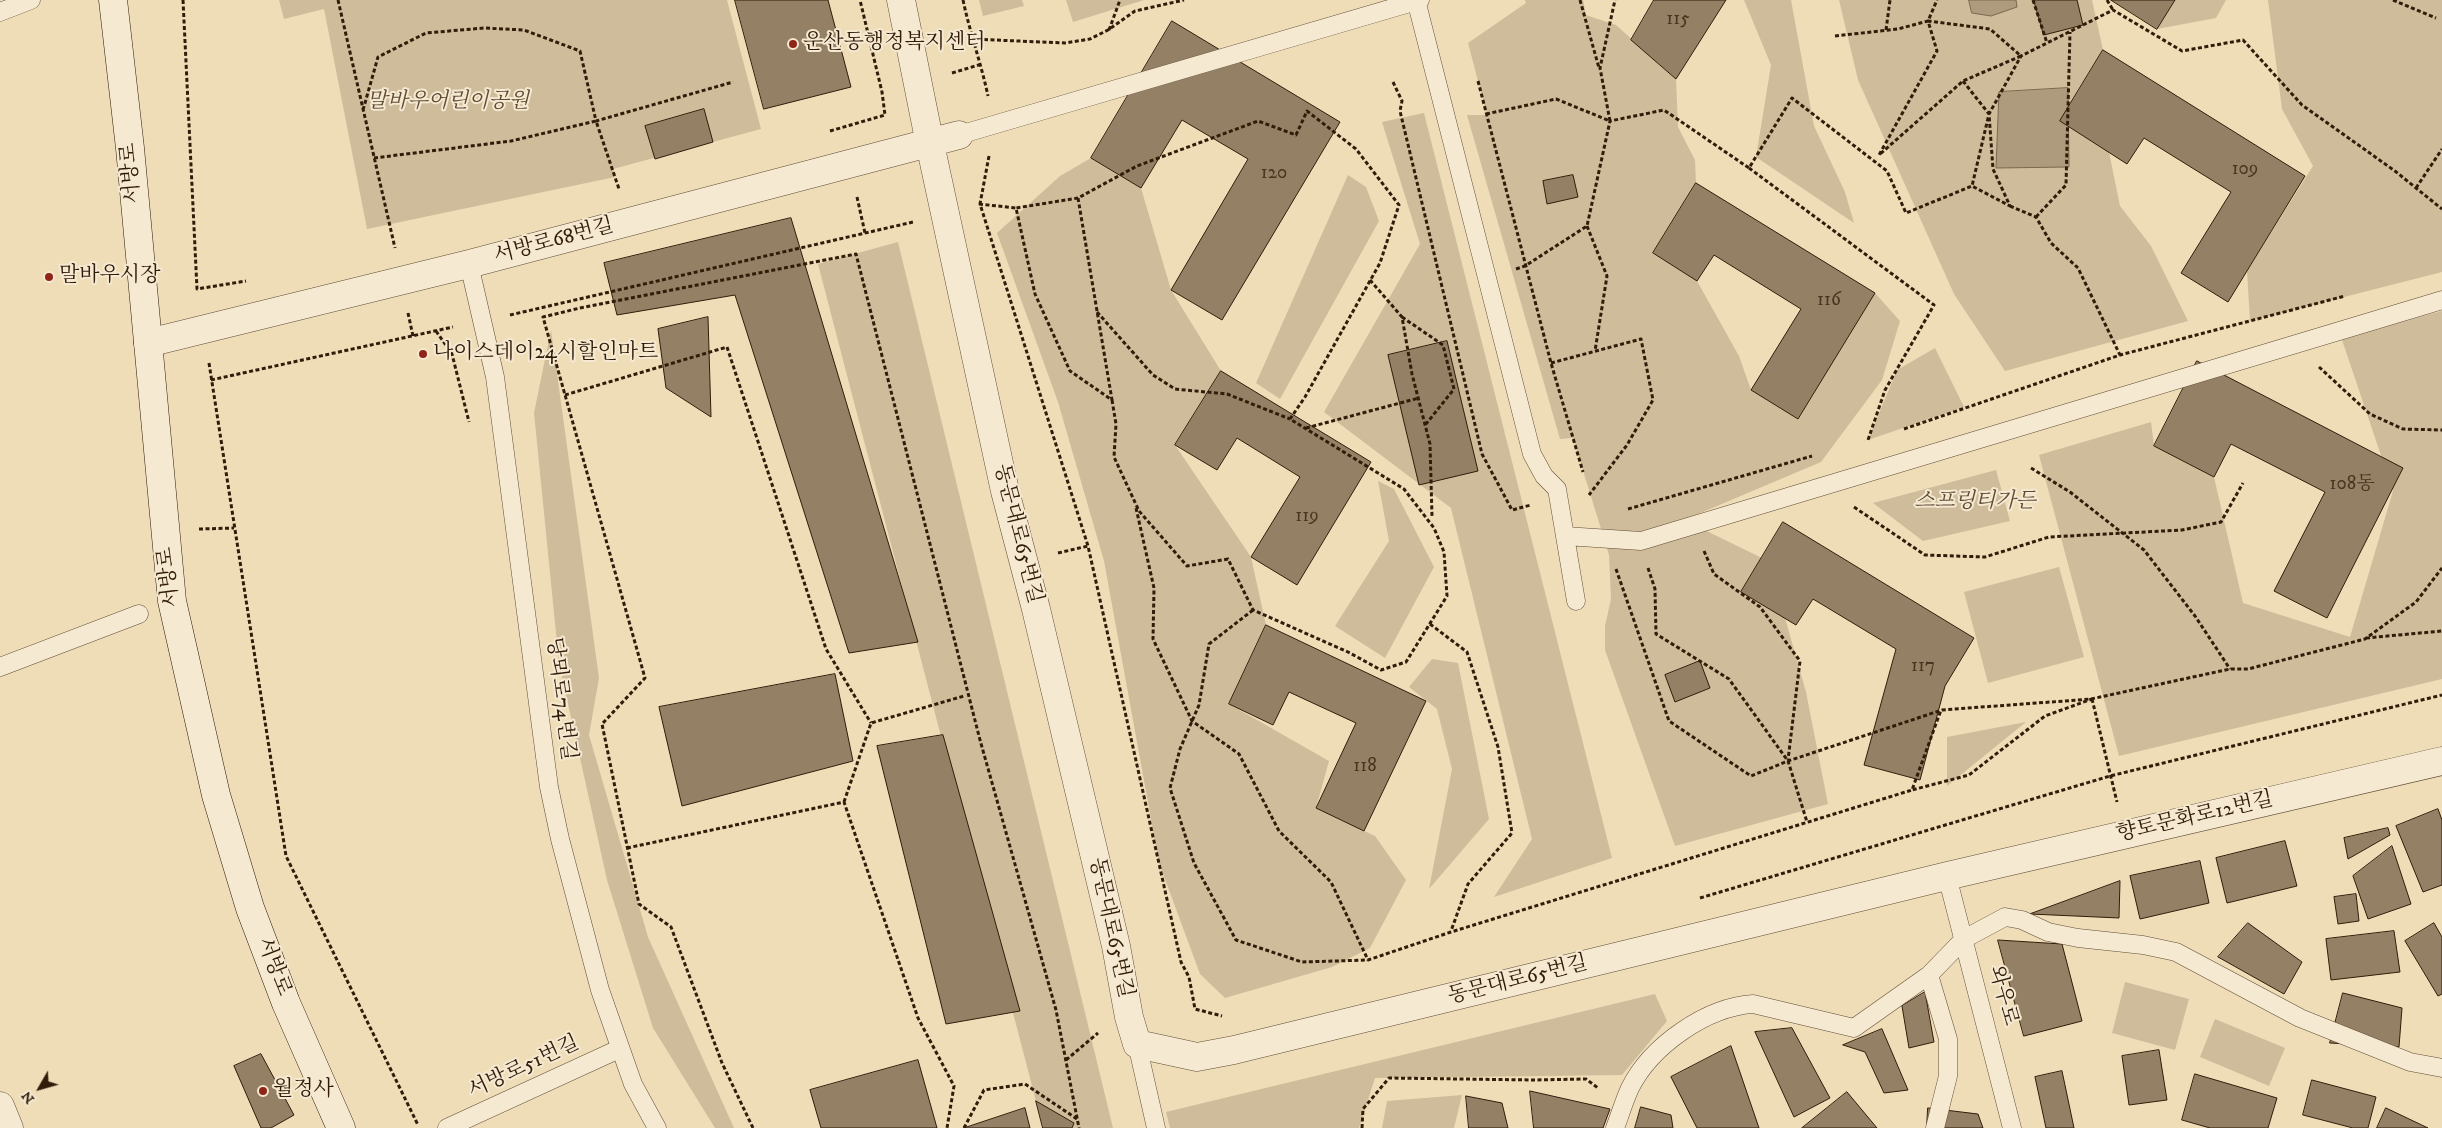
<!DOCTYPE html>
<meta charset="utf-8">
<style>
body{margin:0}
#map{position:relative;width:2442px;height:1128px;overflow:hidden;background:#efddb8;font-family:"IM FELL DW Pica",serif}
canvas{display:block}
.north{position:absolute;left:15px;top:1063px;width:50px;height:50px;-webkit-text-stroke:4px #f5e9d1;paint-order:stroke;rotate:232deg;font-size:14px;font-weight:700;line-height:20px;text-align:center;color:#311c0a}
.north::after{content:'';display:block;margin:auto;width:18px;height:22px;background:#311c0a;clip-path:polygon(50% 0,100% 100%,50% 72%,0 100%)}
</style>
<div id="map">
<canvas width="2442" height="1128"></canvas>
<div class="north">N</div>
</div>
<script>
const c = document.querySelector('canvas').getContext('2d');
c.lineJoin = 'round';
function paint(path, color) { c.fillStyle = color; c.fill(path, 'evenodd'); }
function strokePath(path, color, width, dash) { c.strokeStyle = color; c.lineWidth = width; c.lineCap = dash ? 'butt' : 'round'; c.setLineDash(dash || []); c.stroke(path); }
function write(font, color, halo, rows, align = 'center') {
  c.font = font + ' "IM FELL DW Pica","Noto Serif KR",serif'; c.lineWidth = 4; c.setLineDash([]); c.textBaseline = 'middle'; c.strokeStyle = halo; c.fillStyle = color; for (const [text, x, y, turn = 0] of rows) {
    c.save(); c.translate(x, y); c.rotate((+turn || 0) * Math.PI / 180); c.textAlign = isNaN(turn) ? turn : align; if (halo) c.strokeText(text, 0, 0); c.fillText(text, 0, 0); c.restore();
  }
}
paint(new Path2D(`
 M279 0H727L761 129 613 169 615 177 367 229 324 9 284 19Z
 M979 0H1022L1024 6 983 16Z
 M1066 0H1144L1073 22Z
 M1525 0H1583L1586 15 1616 25 1676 79 1678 127 1695 160 1696 183 1653 253 1697 281 1739 356 1751 390 1798 419 1875 293 1900 321 1882 380 1821 462 1684 520 1762 558 1785 618 1806 692 1828 804 1675 846 1605 650V626L1611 599 1609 555 1573 438 1560 439 1467 115H1487L1468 43 1526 3Z
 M1744 0H1791L1814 126 1845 192 1854 223 1756 157 1771 65Z
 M1839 0H2092L2103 50 2060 121 2109 152 2120 206 2151 246 2188 321 2005 371 1954 294 1858 80Z
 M2175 0H2226L2216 18 2157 29Z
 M2268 0H2442V272L2250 321 2247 271 2313 166 2282 109Z
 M1424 113 1612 858 1494 897 1532 839 1451 508 1324 412 1420 244 1382 122Z
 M1091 158 1141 188 1171 290 1221 371 1175 445 1251 557 1266 625 1229 704 1329 761 1316 808 1375 836 1406 880 1370 948 1332 967 1225 998 1200 974 1159 863 1104 561 1058 402 997 233 1060 176Z
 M1348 175 1366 187 1379 221 1280 399 1256 383Z
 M898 242 1113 1128H1043L818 264Z
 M2442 311V679L2119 756 2039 455 2151 422 2154 446 2214 477 2243 603 2350 637 2393 491 2341 337Z
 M551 330 599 678 589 735 648 937 734 1128H715L653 1028 607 880 559 663 534 413Z
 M1935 348 1964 407 1868 440 1897 370Z
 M1996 470 2010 521 1923 541 1873 503Z
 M1378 481 1394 489 1434 567 1385 658 1335 626 1389 541Z
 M2059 567 2084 657 1988 683 1964 592Z
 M1432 659 1458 663 1489 819 1429 889 1452 769 1437 709 1409 687Z
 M2026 722 1947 786V737Z
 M2125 982 2189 999 2175 1050 2112 1033Z
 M1655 994 1667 1021 1622 1075 1375 1078 1359 1128H1170L1166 1112Z
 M2215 1019 2285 1048 2269 1086 2200 1057Z
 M1462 1095 1454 1128H1382L1387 1101Z`), '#cfbc9a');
const water = new Path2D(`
 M1969 0H2016L2017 7 1991 16 1972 13Z
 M2068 88 2069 167 1996 168 1999 92Z`);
paint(water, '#ae9b7d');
strokePath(water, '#7c684f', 1);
const building = new Path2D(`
 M735 0H828L851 87 764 109Z
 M1654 0H1726L1676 79 1631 40Z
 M2034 0H2077L2083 25 2044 35Z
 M2111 0H2175L2157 29Z
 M1172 21 1340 122 1222 320 1171 290 1248 159 1182 120 1141 188 1091 158Z
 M2103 50 2305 176 2228 302 2181 273 2231 192 2144 138 2127 164 2060 121Z
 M704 109 713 142 655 159 645 126Z
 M1573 175 1578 197 1547 204 1543 181Z
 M1696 183 1875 293 1798 419 1751 390 1801 309 1714 255 1697 281 1653 253Z
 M791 218 918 642 849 653 735 295 617 315 604 263Z
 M708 317 711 417 666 388 658 329Z
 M1447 341 1478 471 1419 485 1388 355Z
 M2197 361 2403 468 2327 618 2274 591 2325 492 2231 444 2214 477 2154 446Z
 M1221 371 1371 462 1297 585 1251 557 1300 477 1237 438 1217 470 1175 445Z
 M1783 522 1974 638 1945 686 1920 780 1864 765 1896 649 1813 599 1796 625 1741 592Z
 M1266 625 1426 701 1364 831 1316 808 1356 723 1289 692 1273 725 1229 704Z
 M1700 661 1710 688 1675 702 1665 675Z
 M835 674 853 761 682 806 659 707Z
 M943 735 1020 1011 946 1024 877 746Z
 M2438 809 2442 820V885L2423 892 2396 826Z
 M2388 828 2390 835 2348 859 2344 838Z
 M2285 841 2297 886 2227 903 2216 858Z
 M2392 846 2411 904 2368 919 2353 876Z
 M2200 861 2209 903 2140 919 2130 876Z
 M2120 881 2119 918 2030 914Z
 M2356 894 2359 921 2338 924 2334 897Z
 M2248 923 2302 962 2284 994 2218 957Z
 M2434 923 2442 937V994L2438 996 2405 941Z
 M2394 931 2400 972 2331 980 2326 939Z
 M1998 940 2062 944 2082 1021 2024 1036Z
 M1925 992 1934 1042 1909 1048 1902 1006Z
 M2343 993 2402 1008 2399 1047 2330 1043Z
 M1792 1028 1830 1098 1794 1117 1755 1032Z
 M1882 1029 1908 1090 1884 1093 1865 1052 1843 1045Z
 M1731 1046 1759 1128H1697L1671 1077Z
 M2159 1050 2167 1100 2129 1105 2122 1056Z
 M261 1054 294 1115 271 1128H261L234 1066Z
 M918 1060 937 1128H821L810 1090Z
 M2062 1071 2074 1128H2046L2035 1077Z
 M2195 1074 2277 1098 2268 1128H2210L2182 1120Z
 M2312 1080 2376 1097 2368 1128H2353L2303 1115Z
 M1530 1091 1610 1109 1603 1128H1534Z
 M1847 1092 1877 1128H1802Z
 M1466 1096 1502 1103 1508 1128H1469Z
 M1036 1101 1074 1123 1072 1128H1043Z
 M1641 1107 1671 1115 1673 1128H1635Z
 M1025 1108 1030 1128H964Z
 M1928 1108 1978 1114 1983 1128H1927Z
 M2386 1108 2428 1128H2377Z`);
paint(building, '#948064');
strokePath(building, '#311c0a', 1);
const lane = new Path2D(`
 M1416 0 1532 454 1544 476 1557 489 1576 601
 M0 12 31 0
 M959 135 1420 0
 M469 264 495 377 549 787 560 839 600 990 633 1084 657 1128
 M1565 536 1641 541 2442 300
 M0 667 139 614
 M1947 876 2012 1128
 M1929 975 1948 1039V1076L1935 1128
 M1137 1044 1156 1128
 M447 1128 619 1049
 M1615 1128C1620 1115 1624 1101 1630 1088 1651 1046 1706 1007 1753 1004L1854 1028 1929 975 1964 939 2005 917 2022 920 2048 932 2078 938 2143 945 2176 952 2300 1018 2410 1062 2442 1068`);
const street = new Path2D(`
 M901 0 930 144 1005 491 1036 609 1116 946 1129 1017 1137 1044 1197 1057 1234 1050 1947 876 2442 761
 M148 343 469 264 959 135
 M0 1106 9 1128`);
const secondary = new Path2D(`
 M113 0 130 148 172 601 216 795 250 908 286 1003 341 1128`);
strokePath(lane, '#604c36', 19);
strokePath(street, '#604c36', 29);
strokePath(secondary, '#311c0a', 29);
strokePath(new Path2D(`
 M183 0 197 289 246 281
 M338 0 395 248
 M963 0C970 33 981 63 988 96
 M1580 0 1599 68
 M2033 0 2047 43
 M2107 0 2113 10
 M2393 0 2436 18
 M1109 30 1120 0
 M1886 30 1890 0
 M1835 36 1898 29 1928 21 1937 51 1879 155 1963 81 2021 56 1990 29 1928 21 1937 0
 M971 39 1065 43 1090 39 1108 30 1135 11 1184 0
 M952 73 982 64
 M1478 81 1551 363 1583 472
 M1963 81 1989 114 1972 186
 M1393 82 1402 101 1400 111 1482 454 1512 510 1531 505
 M363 110 378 57 426 33 484 28 524 30 580 51 596 121 733 82
 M1486 114 1556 99 1610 121
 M1610 121 1600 68 1615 0
 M830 131 885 115 882 92 860 0
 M989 156 980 204 1088 546 1181 962 1189 977 1195 1009 1222 1016
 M374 158 511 141 596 121 619 189
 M1749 168 1934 305 1885 390 1868 440
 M2416 188 2442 149
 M857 197 865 233
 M1078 198 1112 400 1070 371 1035 294 1016 208 1078 198 1137 166 1258 121 1296 135 1307 111 1356 149 1399 205 1380 263 1305 397 1290 419 1404 489 1434 528 1444 552 1447 596 1406 662 1381 670 1348 652 1253 610 1228 559 1187 566 1139 511 1114 457 1116 424 1112 400
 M979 204 1016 208
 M2010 206 2036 217 2051 243 2078 268 2120 355
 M2036 217 2066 185 2070 32
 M1587 226 1607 276 1595 351
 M1516 269 1525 266 1587 226 1610 121 1664 110 1749 168 1792 98 1887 171 1906 213 1972 186 2010 206 1993 169 1989 114 2021 56 2113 10 2182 51 2243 40 2302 105 2395 171 2442 209
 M1370 280 1402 317 1412 374 1430 444 1432 516
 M1097 312 1153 375 1175 389 1227 394 1290 419
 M408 313 413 336
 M510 315 913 222
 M1402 317 1443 345 1454 389 1426 424
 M436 331 452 354 469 422
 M209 363 286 856 418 1125
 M1551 363 1641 339 1653 400 1627 445 1589 495
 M2319 367 2370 414 2403 429 2442 430
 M211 380 453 327
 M565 395 727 347 826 649 871 723
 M1306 428 1419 398
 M1904 429 2120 355 2345 296
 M2031 468 2070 492 2144 550 2195 616 2230 669
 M1854 507 1925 555 1985 557 2049 537 2182 530 2221 522 2243 483
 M1136 508 1154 588 1153 639 1192 721 1239 754 1279 831 1331 882 1368 960
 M1628 509 1812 456
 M199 529 234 528
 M1704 551 1714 574 1760 607 1800 661 1788 760
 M1058 553 1088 546
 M1648 568 1655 589 1656 634 1729 679 1788 761 1807 822
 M1616 569 1669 721 1751 776 1788 761 1942 710
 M1253 610 1209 644 1199 705 1180 749 1170 788 1194 863 1236 940 1302 962 1368 960 1451 932 1912 790 1941 710 2092 699 2045 716 1969 775 1912 790
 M1430 624 1467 652 1498 747 1512 833 1468 884 1451 931
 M2366 638 2442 631
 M2091 699 2230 669H2248L2365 639 2416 602 2442 568
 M2092 699 2117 802
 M844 802 871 723 964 696
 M627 848 844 802 918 1018 954 1086 947 1128
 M1700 898 2110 776 2442 695
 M1066 1060 1098 1033
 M753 1128 722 1063 671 927 639 904 602 724 645 678 543 317 580 308 856 254 980 740 1056 1010 1079 1128
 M964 1128 984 1090 1025 1084 1077 1119
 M1362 1128 1363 1109 1389 1078 1535 1080 1586 1079 1598 1088`), '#311c0a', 3, [4, 2.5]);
strokePath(lane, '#f5e9d1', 18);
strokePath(street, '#f5e9d1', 28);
strokePath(secondary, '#f5e9d1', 28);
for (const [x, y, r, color] of [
 [793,44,5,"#8f2418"],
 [49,277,5,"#8f2418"],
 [423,354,5,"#8f2418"],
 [263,1091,5,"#8f2418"]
]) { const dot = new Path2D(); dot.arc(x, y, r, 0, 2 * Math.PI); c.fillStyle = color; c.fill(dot); strokePath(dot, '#f5e9d1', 2); }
write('19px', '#4a3520', null, [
 ["115",1678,20],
 ["109",2245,170],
 ["120",1274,174],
 ["116",1829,301],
 ["108동",2352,485],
 ["119",1307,517],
 ["117",1923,667],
 ["118",1365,767]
]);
write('21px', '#311c0a', '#f5e9d1', [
 ["운산동행정복지센터",803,44],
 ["말바우시장",59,277],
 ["나이스데이24시할인마트",433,354],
 ["월정사",273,1091]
], 'left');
write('italic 21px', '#604c35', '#f5e9d1', [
 ["말바우어린이공원",448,103],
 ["스프링티가든",1975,503]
]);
write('21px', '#311c0a', '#f5e9d1', [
 ["서방로",132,173,-95],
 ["서방로68번길",554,242,-15],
 ["동문대로65번길",1017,534,76],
 ["서방로",170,577,-97],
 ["당뫼로74번길",560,699,83],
 ["향토문화로12번길",2195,818,-13],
 ["동문대로65번길",1110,928,78],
 ["서방로",273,967,69],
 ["동문대로65번길",1518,981,-14],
 ["와우로",2002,996,75],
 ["서방로51번길",524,1068,-25]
]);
</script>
